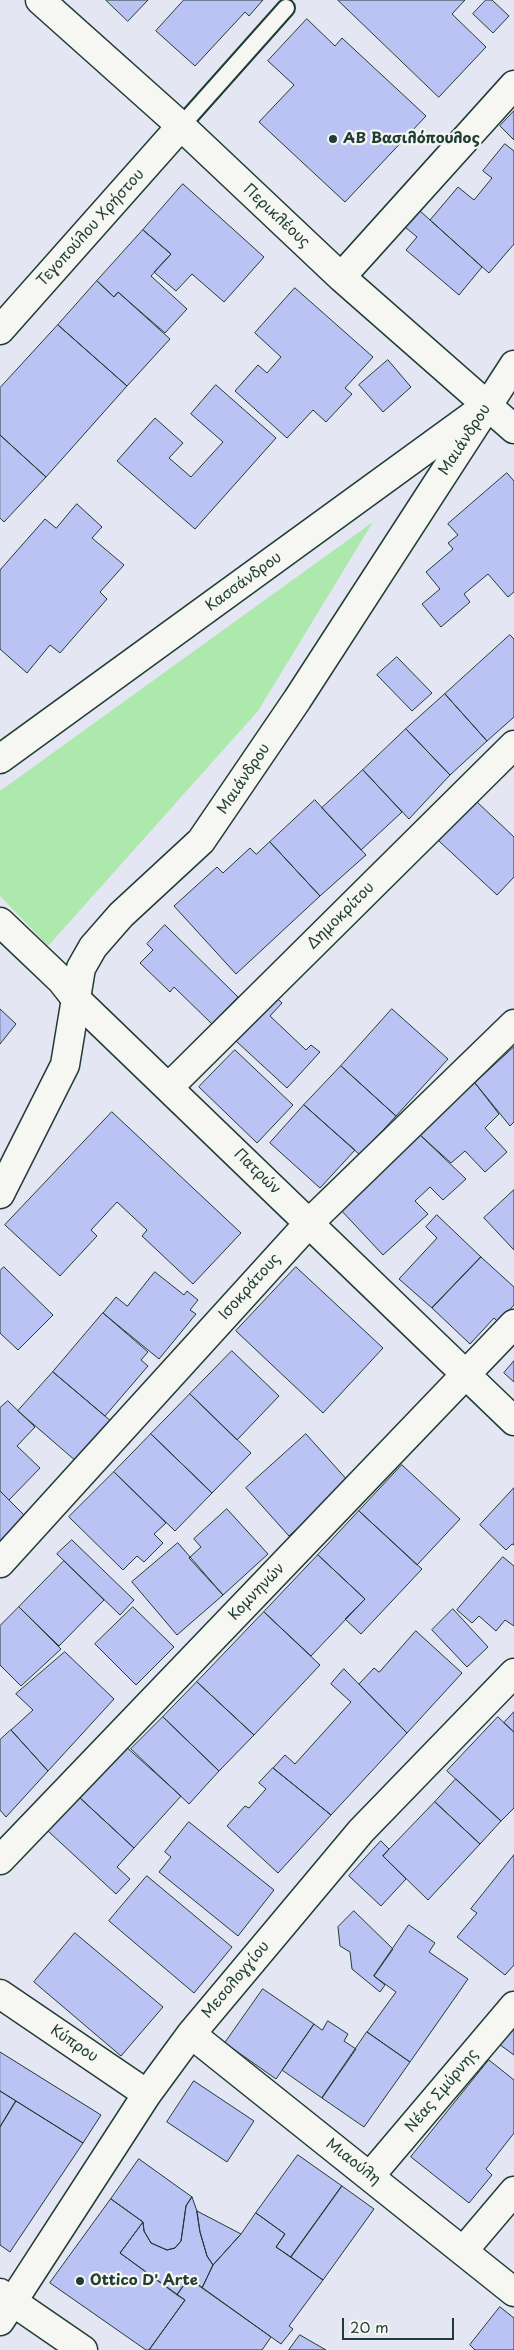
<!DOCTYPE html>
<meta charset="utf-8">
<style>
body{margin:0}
#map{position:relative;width:514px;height:2350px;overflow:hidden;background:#e4e6f3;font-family:"Playpen Sans",sans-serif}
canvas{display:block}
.scale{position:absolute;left:342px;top:2318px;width:112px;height:22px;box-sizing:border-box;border:2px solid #1f3d34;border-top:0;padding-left:6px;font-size:15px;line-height:18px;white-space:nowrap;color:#1f3d34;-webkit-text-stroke:4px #f6f6f2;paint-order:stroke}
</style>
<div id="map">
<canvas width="514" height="2350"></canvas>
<div class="scale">20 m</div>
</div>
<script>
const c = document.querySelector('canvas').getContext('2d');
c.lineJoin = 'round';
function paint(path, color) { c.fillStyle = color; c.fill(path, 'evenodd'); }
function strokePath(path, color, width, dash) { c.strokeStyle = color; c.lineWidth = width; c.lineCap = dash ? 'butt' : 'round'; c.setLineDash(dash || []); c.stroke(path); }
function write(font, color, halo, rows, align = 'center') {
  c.font = font + ' "Playpen Sans",sans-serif'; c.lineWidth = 4.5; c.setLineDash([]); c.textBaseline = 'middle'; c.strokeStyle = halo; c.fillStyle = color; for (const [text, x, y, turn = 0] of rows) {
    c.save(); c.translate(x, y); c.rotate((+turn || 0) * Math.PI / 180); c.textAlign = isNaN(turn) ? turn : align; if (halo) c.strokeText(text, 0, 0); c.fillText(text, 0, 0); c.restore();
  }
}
paint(new Path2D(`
 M373 522 258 711 48 946 0 896V791Z`), '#ade8ad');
const building = new Path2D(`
 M106 0H148L128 21Z
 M184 0H263L249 16 245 12 195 66 156 31Z
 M338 0H465L452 14 486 47 439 97Z
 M486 0H492L509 16 493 33 473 14Z
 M307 19 335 46 342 38 426 116 345 202 259 122 294 85 268 61Z
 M514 111V140L500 126Z
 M505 144 514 151V244L489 273 430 220 458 187 474 200 492 178 483 171Z
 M183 184 264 257 224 302 192 274 176 291 154 272 171 254 143 230Z
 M419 210 482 267 459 295 406 250 417 237 405 227Z
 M143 230 171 254 151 276 187 309 165 333 118 292 114 297 97 281Z
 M97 281 114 297 118 292 170 339 127 386 58 325Z
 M295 288 373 357 345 388 352 394 326 422 313 410 287 438 235 391 258 365 267 373 281 357 255 333Z
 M58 325 127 386 46 477 0 435V388Z
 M388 360 411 387 383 412 359 385Z
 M216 385 276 438 195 529 117 461 155 418 183 443 169 458 191 477 223 442 191 414Z
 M0 435 46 477 4 522 0 518Z
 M507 473 514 481V592L508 597 488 574 464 594 470 602 441 627 422 604 440 589 426 572 453 549 448 543 458 535 448 524Z
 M77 504 102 527 92 538 124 565 100 592 107 599 60 653 50 645 27 673 0 649V570L45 519 56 528Z
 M510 635 514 639V717L487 741 445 694Z
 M397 657 432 693 412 711 377 675Z
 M445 694 487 741 450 775 406 729Z
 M406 729 450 775 409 819 363 770Z
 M363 770 402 812 361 850 322 808Z
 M315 800 366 855 320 896 270 842Z
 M476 801 514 837V877L497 895 439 841Z
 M270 842 320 896 236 974 174 906 217 867 223 873 250 848 256 854Z
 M165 925 238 997 212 1024 174 987 170 992 140 963 153 950 147 944Z
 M276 997 282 1003 270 1016 306 1050 311 1045 320 1052 287 1088 236 1041Z
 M0 1009 16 1024 0 1044Z
 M392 1009 448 1059 396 1116 341 1066Z
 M514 1047V1122L510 1126 475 1083Z
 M235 1050 293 1105 257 1143 199 1087Z
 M341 1066 396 1116 360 1155 304 1105Z
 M475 1083 499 1114 485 1128 507 1152 485 1172 465 1151 451 1163 419 1134Z
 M304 1105 355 1150 320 1188 270 1143Z
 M112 1112 241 1233 193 1284 142 1236 147 1230 117 1202 91 1230 97 1236 60 1276 5 1225Z
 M419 1134 466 1179 443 1200 430 1187 415 1201 428 1214 383 1255 339 1208Z
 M514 1190V1250L484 1218Z
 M437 1215 481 1257 432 1308 399 1279 437 1238 426 1227Z
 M481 1257 514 1287V1305L498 1322 494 1318 470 1344 432 1308Z
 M4 1267 53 1315 18 1350 0 1333V1271Z
 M296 1267 383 1348 323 1413 236 1331Z
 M155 1272 184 1295 187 1291 198 1300 190 1310 196 1314 159 1359 103 1313 116 1297 127 1306Z
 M103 1313 148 1352 141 1360 148 1366 105 1416 53 1372Z
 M232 1351 279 1396 237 1440 190 1394Z
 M514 1361V1382L504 1373Z
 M53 1372 112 1422 77 1462 18 1411Z
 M190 1394 251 1453 212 1493 151 1434Z
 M8 1401 35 1427 17 1446 40 1468 9 1500 0 1491V1408Z
 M151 1434 212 1493 175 1531 114 1472Z
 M306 1434 349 1482 289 1536 246 1488Z
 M402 1465 460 1519 417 1565 359 1511Z
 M114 1472 166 1523 154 1534 163 1543 144 1562 137 1556 123 1570 69 1517Z
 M514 1488V1545L512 1544 506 1550 480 1525Z
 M0 1491 25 1516 0 1542Z
 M227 1509 268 1554 223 1595 189 1558 201 1547 194 1539Z
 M359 1511 422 1569 361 1634 345 1619 365 1599 318 1555Z
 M72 1540 134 1600 120 1615 57 1554Z
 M178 1543 223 1595 177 1635 132 1582Z
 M318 1555 365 1599 311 1656 264 1612Z
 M503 1557 514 1566V1626L505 1620 496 1631 479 1616 472 1623 457 1610Z
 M64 1561 104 1600 59 1646 19 1607Z
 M19 1607 61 1649 21 1686 0 1665V1626Z
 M133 1607 174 1647 136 1685 95 1644Z
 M453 1609 488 1647 467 1667 432 1630Z
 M264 1612 320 1665 254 1735 197 1682Z
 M416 1631 462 1673 407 1733 359 1684 374 1668 379 1672Z
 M65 1652 114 1699 48 1771 11 1730 33 1710 16 1694Z
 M344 1669 407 1733 331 1815 273 1768 285 1755 295 1764 351 1702 331 1684Z
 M197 1682 254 1735 219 1771 163 1717Z
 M514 1712V1732L504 1723Z
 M163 1717 219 1771 189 1804 131 1749Z
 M498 1717 514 1732V1808L501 1821 447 1771Z
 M11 1730 48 1771 6 1817 0 1810V1740Z
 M124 1745 181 1796 134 1848 79 1797Z
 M273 1768 331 1815 278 1873 227 1826 245 1806 249 1808 266 1789 259 1783Z
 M456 1779 501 1821 480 1844 435 1802Z
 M79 1797 134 1848 117 1867 130 1879 116 1894 48 1831Z
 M435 1802 480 1844 428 1900 383 1856Z
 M189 1822 274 1890 238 1936 159 1872 171 1857 165 1852Z
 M381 1841 389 1849 383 1856 406 1879 381 1906 349 1876Z
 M514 1855V1965L505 1975 457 1937 477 1913 471 1909Z
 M147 1876 232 1947 194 1993 109 1921Z
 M354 1911 393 1949 374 1976 385 1985 380 1992 352 1969 350 1952 340 1946 338 1927Z
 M409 1925 435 1943 429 1952 468 1979 410 2062 367 2032 396 1992 374 1976Z
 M75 1933 163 2007 121 2056 34 1982Z
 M263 1989 314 2024 276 2079 225 2043Z
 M514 2012V2055L492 2039Z
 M328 2021 348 2034 344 2041 356 2049 322 2098 282 2070 314 2024 322 2030Z
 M367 2032 410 2062 364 2127 322 2098Z
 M0 2052 101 2115 83 2143 0 2091Z
 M489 2060 514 2080V2133L486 2169 492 2175 469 2203 411 2157Z
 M194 2081 254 2121 227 2162 167 2122Z
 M0 2091 16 2101 0 2127Z
 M16 2101 83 2143 10 2252 0 2245V2127Z
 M298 2155 342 2186 291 2257 276 2247 285 2234 256 2213Z
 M139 2159 192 2197 186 2206 181 2241 175 2248 167 2250 151 2243 144 2231 143 2222 111 2199Z
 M342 2186 374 2209 323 2280 291 2257Z
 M192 2197 197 2211 200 2232 207 2256 213 2265 202 2288 189 2278 177 2295 120 2253 143 2222 144 2231 151 2243 167 2250 175 2248 181 2241 186 2206Z
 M111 2199 143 2222 120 2253 185 2300 149 2350H146L50 2283Z
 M197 2211 241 2234 213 2265 207 2256 200 2232Z
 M256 2213 285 2234 276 2247 323 2280 289 2326 293 2329 281 2344 202 2288 213 2265 241 2234Z
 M189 2278 271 2337 262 2350H149L185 2300 177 2295Z
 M500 2307 514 2318V2350H475L470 2345Z
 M300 2335 326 2350H289Z`);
paint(building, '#bbc2f4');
strokePath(building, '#1f3d34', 1);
const lane = new Path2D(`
 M181 126 286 8`);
const street = new Path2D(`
 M40 0 181 126 341 277 514 429
 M341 277 514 85
 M0 330 181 126
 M0 759 487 405
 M0 922 61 980 76 999 514 1421
 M169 1087 514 745
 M0 1563 309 1223 514 1024
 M0 1860 514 1324
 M0 1994 147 2094
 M191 2034 514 2292
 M370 2176 514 2006
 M464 2250 514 2191
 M0 2321 147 2094 191 2034 361 1831 514 1673`);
const secondary = new Path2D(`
 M0 1194 65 1065 81 968 93 947 121 915 201 841 297 700 514 365
 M0 2293 83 2350`);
strokePath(lane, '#1f3d34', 20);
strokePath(street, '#1f3d34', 31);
strokePath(secondary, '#1f3d34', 31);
strokePath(lane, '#f6f6f2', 16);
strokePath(street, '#f6f6f2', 28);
strokePath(secondary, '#f6f6f2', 28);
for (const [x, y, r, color] of [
 [333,139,5,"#1f3d34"],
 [80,2281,5,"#1f3d34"]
]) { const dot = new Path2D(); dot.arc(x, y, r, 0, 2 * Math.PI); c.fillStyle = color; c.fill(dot); strokePath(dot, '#f6f6f2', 2); }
write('bold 15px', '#1f3d34', '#f6f6f2', [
 ["ΑΒ Βασιλόπουλος",343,139],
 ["Ottico D' Arte",90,2281]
], 'left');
write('15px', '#1f3d34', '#f6f6f2', [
 ["Περικλέους",276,216,43],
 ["Τεγοπούλου Χρήστου",91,228,-48],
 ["Μαιάνδρου",465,440,-57],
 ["Κασσάνδρου",244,582,-36],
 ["Μαιάνδρου",244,779,-56],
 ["Δημοκρίτου",341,916,-45],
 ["Πατρών",257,1172,44],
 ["Ισοκράτους",250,1287,-48],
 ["Κομνηνών",257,1592,-46],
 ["Μεσολογγίου",236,1980,-50],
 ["Κύπρου",74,2044,34],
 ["Νέας Σμύρνης",442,2091,-50],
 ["Μιαούλη",353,2162,38]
]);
</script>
